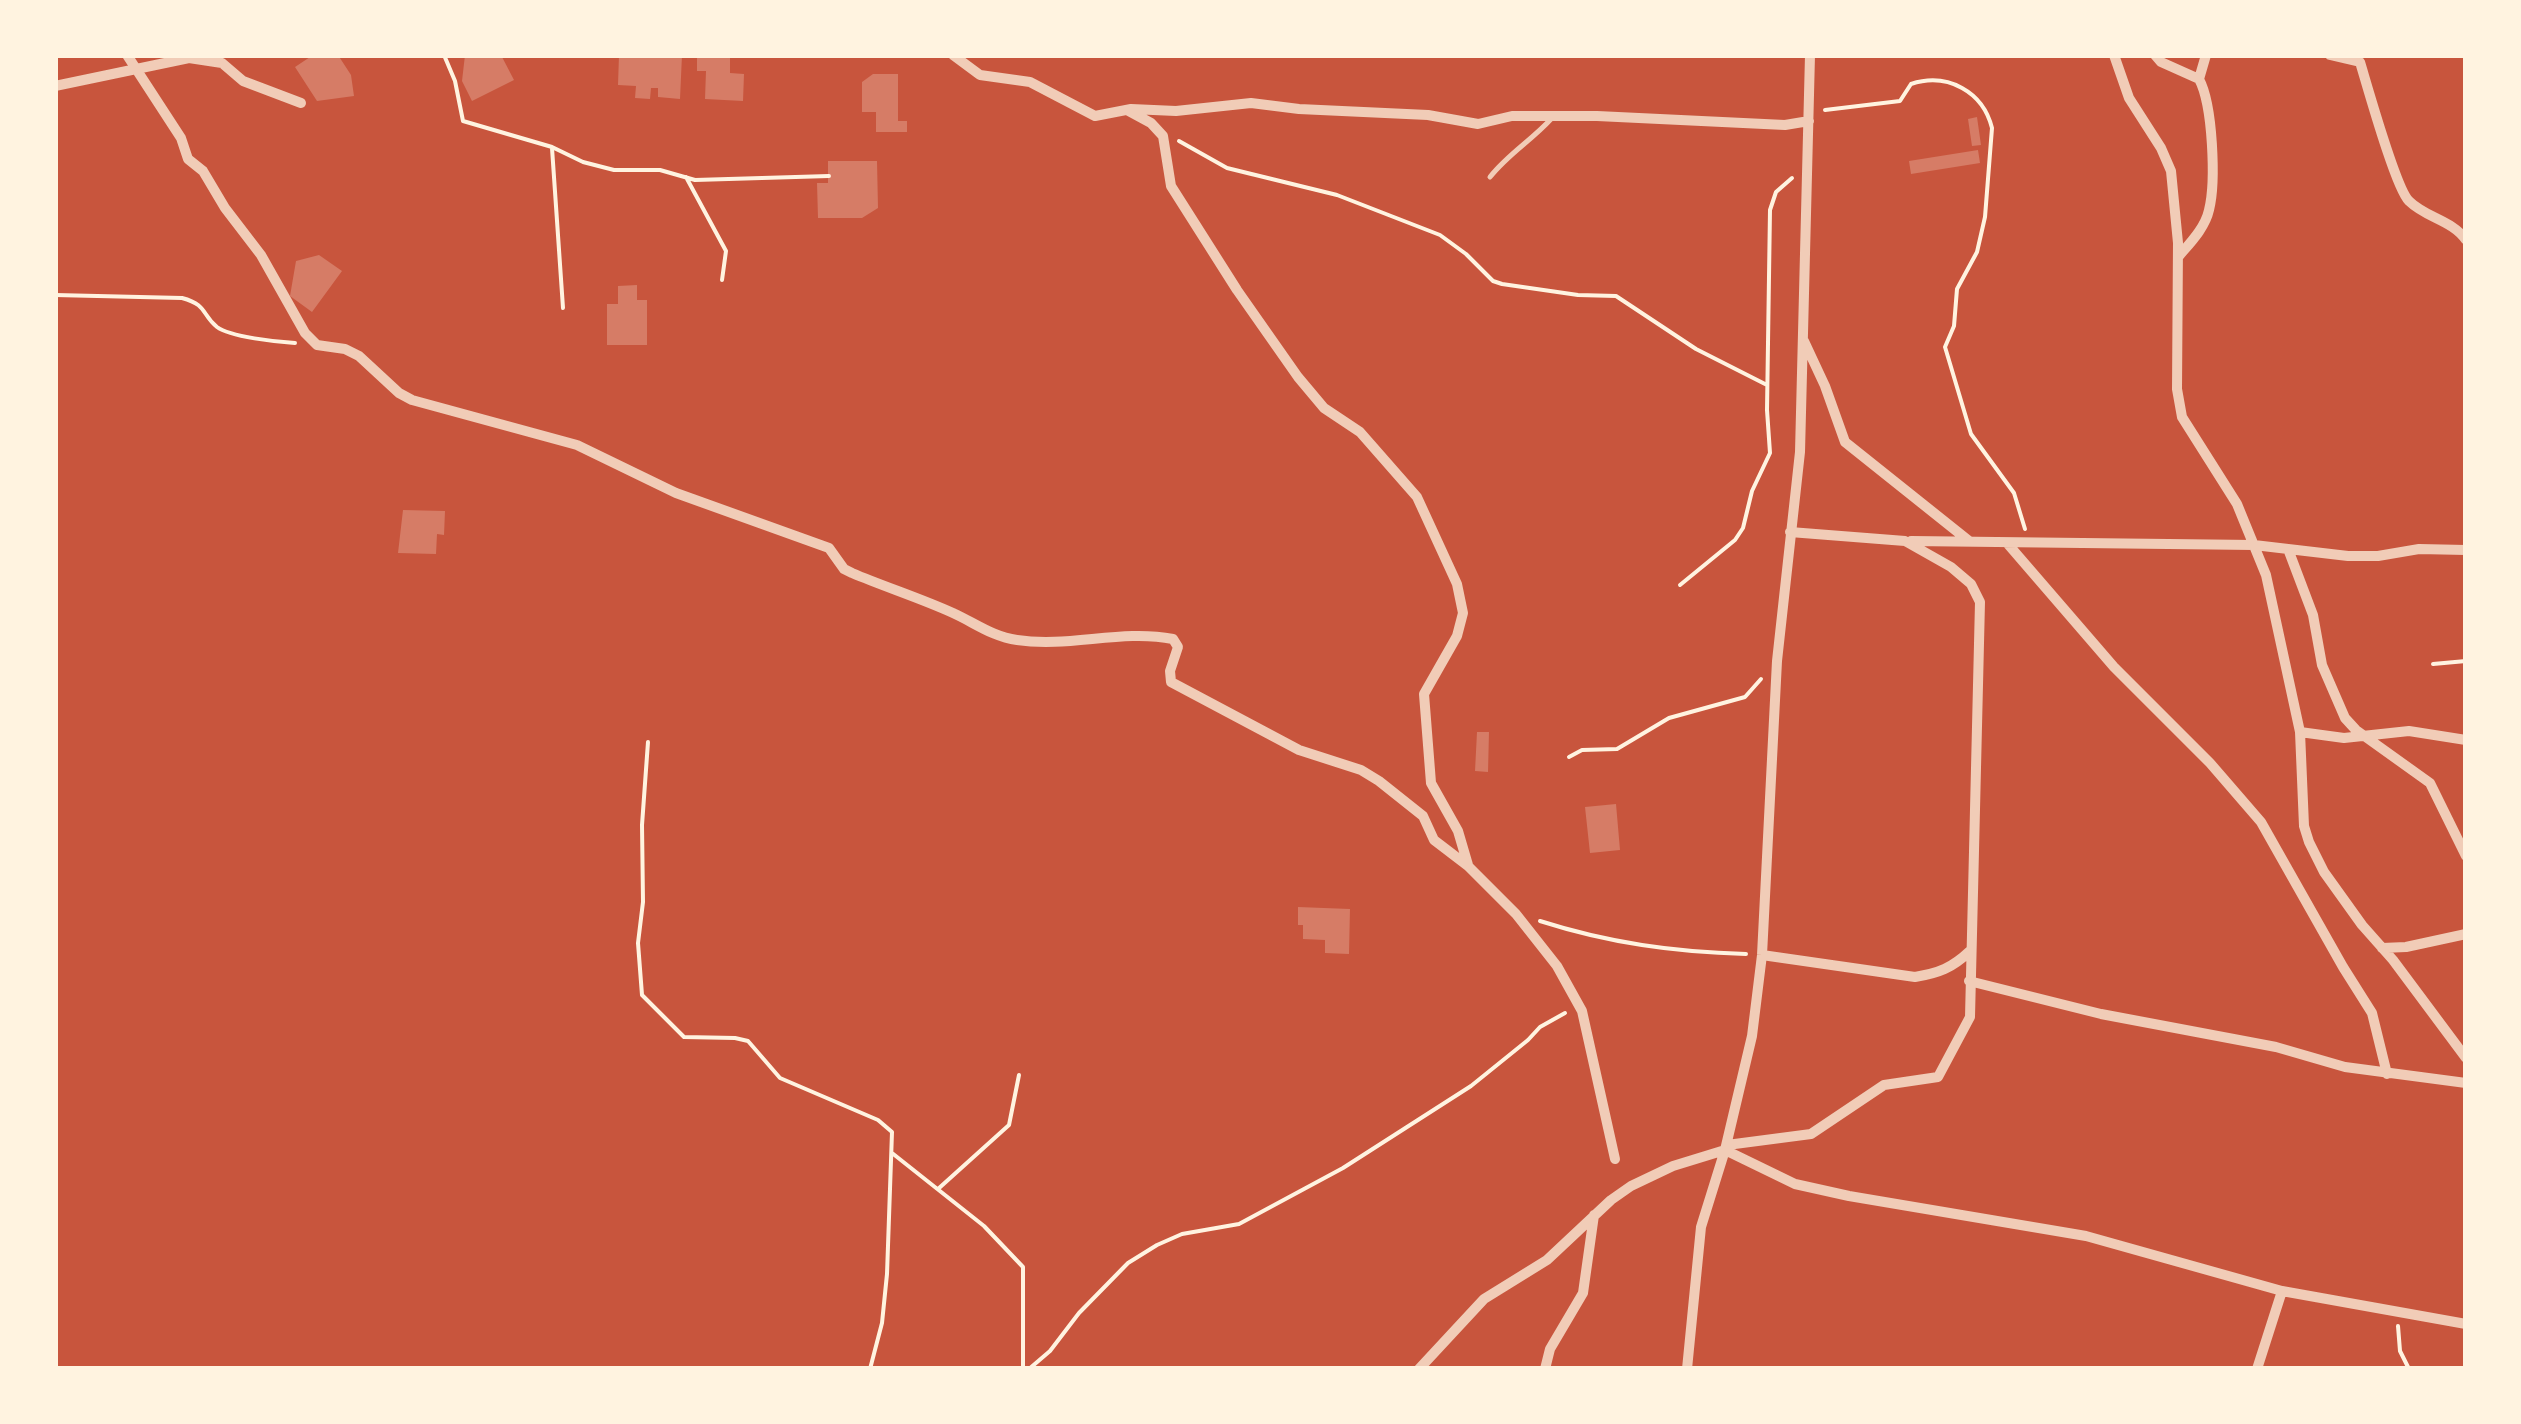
<!DOCTYPE html>
<style>
body{margin:0}
#map{position:relative;width:2521px;height:1424px;overflow:hidden;background:#c8553d;font-family:Montserrat,sans-serif}
canvas{display:block}
.frame{position:absolute;inset:0;border:58px solid #fff3e0;pointer-events:none}
</style>
<div id="map">
<canvas width="2521" height="1424"></canvas>
<div class="frame"></div>
</div>
<script>
const c = document.querySelector('canvas').getContext('2d');
c.lineJoin = 'round';
function paint(path, color) { c.fillStyle = color; c.fill(path, 'evenodd'); }
function strokePath(path, color, width, dash) { c.strokeStyle = color; c.lineWidth = width; c.lineCap = dash ? 'butt' : 'round'; c.setLineDash(dash || []); c.stroke(path); }
paint(new Path2D(`
 M313 55H338L351 75 354 96 317 101 295 67Z
 M465 55H501L514 80 472 101 462 81Z
 M619 55H682L680 99 658 97V88H651L650 99 635 98 636 86 618 85Z
 M697 55H730V73L744 74 743 101 705 99 706 71H697Z
 M873 74H898V121H907V132H876V112H862V82Z
 M1977 117 1981 145 1972 146 1968 119Z
 M1978 150 1980 163 1911 174 1909 161Z
 M828 161H877L878 208 862 218H818L817 183H828Z
 M319 255 342 271 312 312 290 296 296 261Z
 M637 285V300H647V345H607V304H618V286Z
 M403 510 445 511 444 535 437 534 436 554 398 553Z
 M1477 732H1489L1488 772 1475 771Z
 M1616 804 1620 850 1590 853 1585 807Z
 M1298 907 1350 909 1349 954 1325 953V940L1303 939V925H1298Z`), '#d67c66');
strokePath(new Path2D(`
 M444 55 455 81 463 121 552 147 583 162 614 170H660L695 180 829 176
 M1825 110 1900 101 1911 84C1948 72 1983 92 1992 128L1985 217 1977 252 1957 289 1954 326 1945 347 1971 434 2014 493 2025 529
 M1179 141 1227 168 1337 195 1440 235 1466 254 1493 281 1502 284 1578 295 1616 296 1696 349 1767 385
 M552 148 563 308
 M686 177 726 251 722 280
 M55 295 182 298C208 305 201 314 217 327 230 337 278 342 295 343
 M1680 585 1735 540 1743 528 1752 491 1770 453 1767 410 1770 210 1776 192 1792 178
 M2433 664 2466 661
 M648 742 642 825 643 902 638 943 642 995 684 1037 735 1038 748 1041 780 1078 878 1120 892 1132 887 1274 882 1323 870 1369
 M1569 757 1582 750 1617 749 1669 718 1745 697 1761 679
 M1540 921C1609 943 1674 952 1746 954
 M892 1153 984 1226 1023 1267V1369
 M938 1189 1009 1125 1019 1075
 M2398 1326 2400 1351 2409 1369
 M1029 1369 1050 1351 1079 1313 1128 1263 1157 1245 1182 1234 1239 1224 1343 1168 1471 1086 1528 1040 1540 1027 1565 1013`), '#fff3e0', 4);
strokePath(new Path2D(`
 M1490 177C1508 154 1532 140 1551 119`), '#f1ccb7', 5);
strokePath(new Path2D(`
 M127 55 181 138 188 159 203 171 225 208 261 255 305 333 317 345 345 349 359 356 399 393 412 400 577 445 676 493 829 548 844 569 852 573C885 587 920 598 953 613 975 623 993 637 1017 640 1069 648 1121 629 1173 639L1178 647 1170 671 1171 682 1299 750 1361 770 1379 781 1423 816 1434 840 1468 866 1516 914 1557 966 1582 1011 1615 1159
 M953 55 980 75 1030 82 1095 116 1131 109 1176 111 1251 103 1299 109 1428 115 1478 124 1512 116H1597L1785 125 1809 121
 M2114 55 2129 98 2161 148 2171 171 2178 243 2177 389 2182 417 2237 504 2266 575 2300 732 2304 826 2309 842 2324 872 2362 925 2393 960 2466 1058
 M2155 55 2161 62 2199 79C2213 105 2216 182 2209 210 2205 228 2190 243 2179 256
 M2330 55 2360 62C2367 85 2396 189 2409 201 2426 218 2452 220 2466 240
 M2199 79 2206 55
 M55 86 189 58 222 63 243 81 301 103
 M1127 110 1151 123 1163 136 1171 186 1237 290 1298 377 1324 408 1360 432 1417 497 1457 584 1463 613 1457 636 1424 694 1431 783 1458 831 1468 865
 M1804 341 1825 386 1845 442 1969 541
 M1911 541 2254 545 2348 556H2378L2419 549 2466 550
 M2007 543 2114 667 2210 763 2261 822 2343 967 2372 1013 2387 1074
 M2288 549 2313 615 2322 665 2345 718 2356 730 2430 783 2466 856
 M2300 732 2344 738 2409 731 2466 740
 M2382 948 2406 947 2466 934
 M1762 955 1915 977C1939 973 1952 968 1970 951
 M1969 981 2101 1014 2276 1047 2345 1067 2466 1083
 M1727 1145 1811 1134 1884 1085 1938 1077 1970 1017 1980 602 1971 584 1951 567 1905 541 1790 532
 M1419 1369 1484 1299 1547 1260 1611 1200 1631 1186 1673 1166 1725 1150 1795 1184 1849 1196 2086 1236 2282 1291 2466 1324
 M1545 1369 1550 1349 1583 1293 1594 1215
 M1687 1369 1701 1227 1725 1150 1752 1036 1762 955 1777 661 1800 452 1810 55
 M2257 1369 2282 1291`), '#f1ccb7', 10);
</script>
